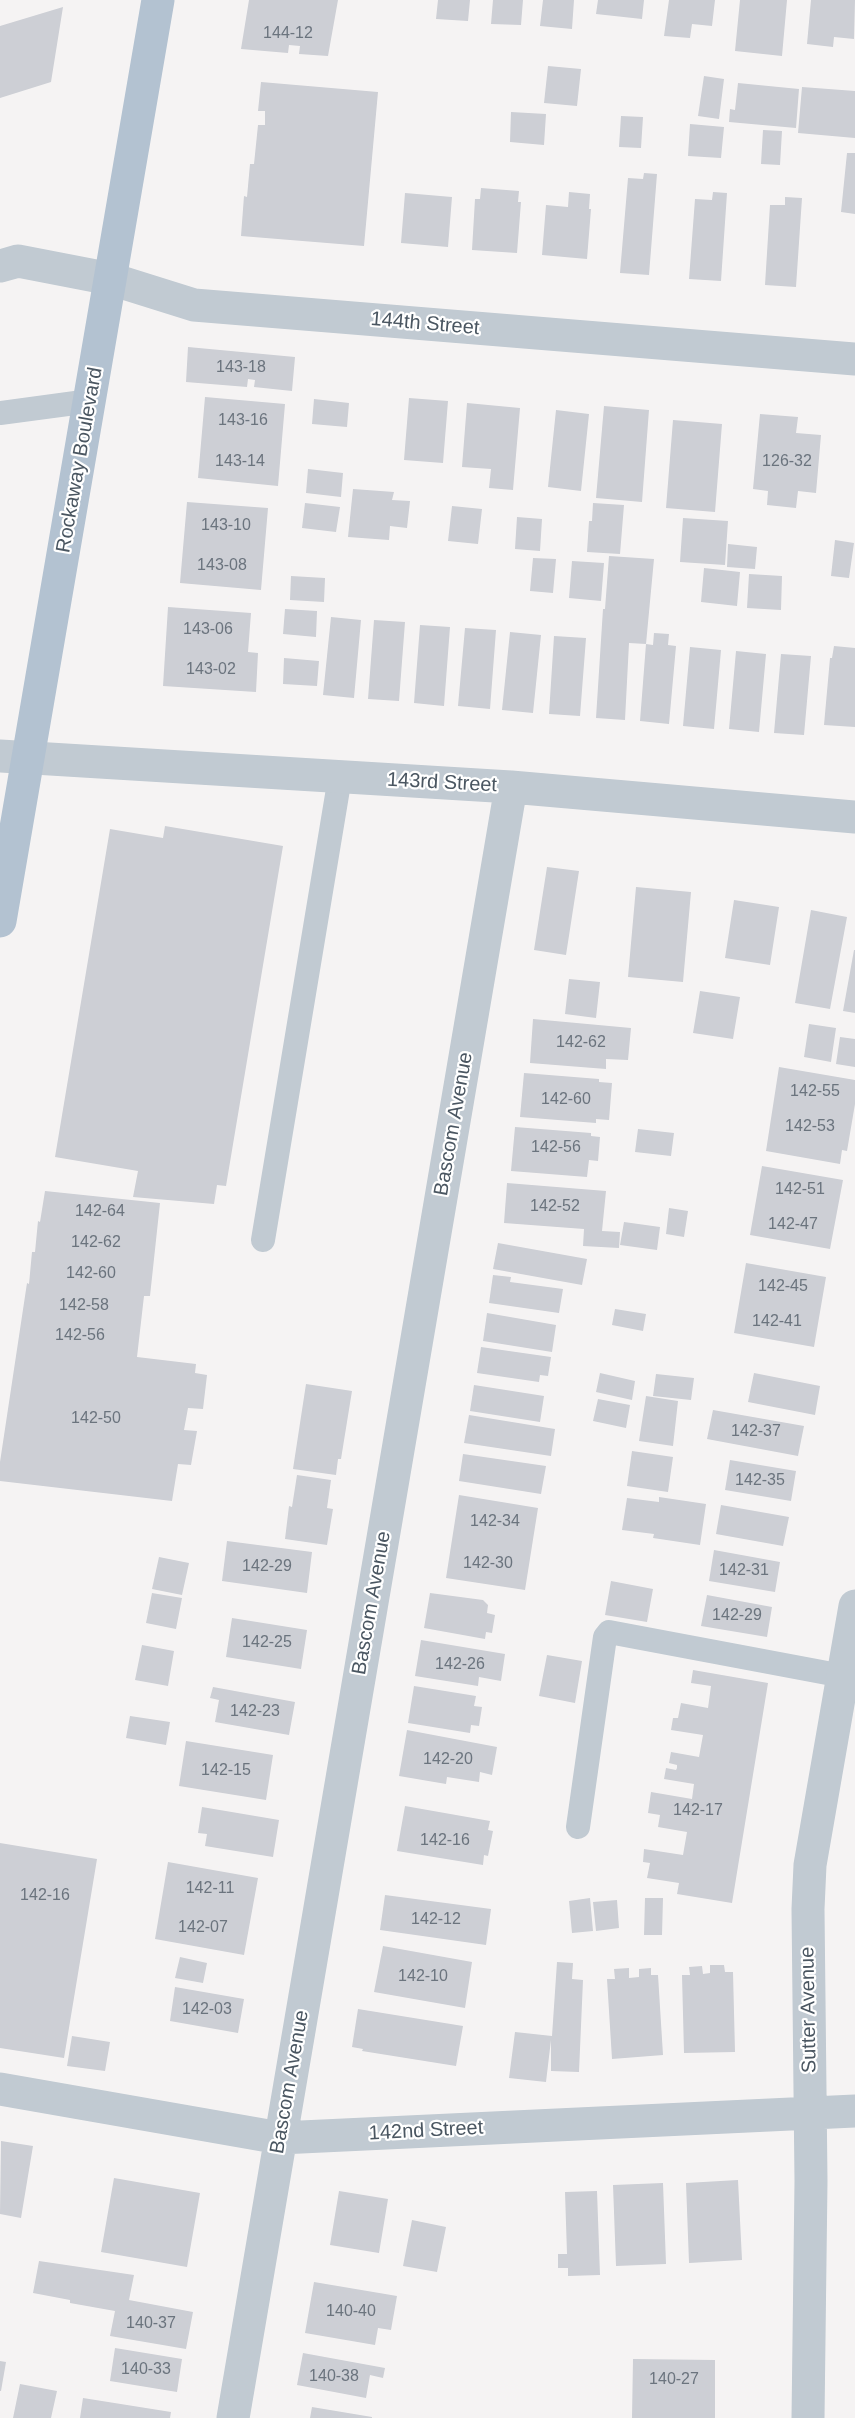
<!DOCTYPE html>
<style>
body{margin:0}
canvas{display:block;background:#f5f3f3}
</style>
<canvas width="855" height="2418"></canvas>
<script>
const c = document.querySelector('canvas').getContext('2d');
c.lineJoin = 'round';
function paint(path, color) { c.fillStyle = color; c.fill(path, 'evenodd'); }
function strokePath(path, color, width, dash) { c.strokeStyle = color; c.lineWidth = width; c.lineCap = dash ? 'butt' : 'round'; c.setLineDash(dash || []); c.stroke(path); }
function write(font, color, halo, rows, align = 'center') {
  c.font = font + ' Helvetica,sans-serif'; c.lineWidth = 4.5; c.setLineDash([]); c.textBaseline = 'middle'; c.strokeStyle = halo; c.fillStyle = color; for (const [text, x, y, turn = 0] of rows) {
    c.save(); c.translate(x, y); c.rotate((+turn || 0) * Math.PI / 180); c.textAlign = isNaN(turn) ? turn : align; if (halo) c.strokeText(text, 0, 0); c.fillText(text, 0, 0); c.restore();
  }
}
paint(new Path2D(`
 M249 0H338L328 56 299 54 300 46 289 45 288 53 241 49Z
 M438 0H470L468 21 436 19Z
 M493 0H523L521 25 491 24Z
 M543 0H574L572 29 540 26Z
 M598 0H644L642 19 596 14Z
 M669 0H715L712 26 692 24 690 38 664 36Z
 M740 0H787L782 56 735 51Z
 M811 0H855L854 39 834 37 833 47 807 44Z
 M63 7 51 82 0 98V26Z
 M548 66 581 69 577 106 544 103Z
 M704 76 724 79 719 119 698 116Z
 M261 82 378 92 364 246 241 236 244 196 247 197 250 164H254L258 125H265V111H258Z
 M738 83 799 89 796 128 729 122 730 109 735 110Z
 M802 87 855 91V138L798 133Z
 M511 112 546 114 544 145 510 142Z
 M621 116 643 117 641 148 619 147Z
 M690 124 724 127 721 158 688 156Z
 M763 130 782 131 780 165 761 164Z
 M847 153H855V214L841 212Z
 M644 173 657 174 649 275 620 273 628 178 643 179Z
 M481 188 519 191 518 202H521L517 253 472 250 475 199H480Z
 M569 192 590 194 589 209H591L587 259 542 255 546 205 568 207Z
 M713 192 727 193 721 281 689 279 695 199 712 200Z
 M405 193 452 197 448 247 401 243Z
 M785 197 802 198 796 287 765 285 770 205H785Z
 M188 347 295 357 292 391 254 387 255 380 248 379 247 387 186 382Z
 M205 397 285 404 278 486 198 478Z
 M409 398 448 401 443 463 404 460Z
 M314 399 349 403 347 427 312 424Z
 M467 403 520 408 513 490 489 488 491 469 462 467Z
 M604 406 649 410 642 502 596 498Z
 M556 410 589 414 581 491 548 487Z
 M760 414 798 417 796 433 821 435 816 493 798 491 796 508 767 505 768 491 753 489Z
 M673 420 722 424 715 512 666 508Z
 M308 469 343 473 341 497 306 493Z
 M353 489 394 492 392 500 410 501 407 528 390 526 389 540 348 537Z
 M187 502 268 508 261 590 180 583Z
 M305 503 340 507 336 532 302 528Z
 M593 503 624 505 620 554 587 552 589 521H592Z
 M452 506 482 509 478 544 448 541Z
 M517 517 542 519 540 551 515 549Z
 M683 518 728 521 725 565 680 562Z
 M835 540 854 543 849 578 831 576Z
 M728 544 757 547 755 569 727 567Z
 M609 556 654 559 646 644 629 643 625 720 596 718 603 609H605Z
 M533 558 556 559 553 593 530 591Z
 M572 561 604 563 601 601 569 598Z
 M704 568 740 572 737 606 701 602Z
 M749 574 782 576 781 610 747 608Z
 M291 576 325 578 324 602 290 600Z
 M168 607 251 613 248 652 258 653 256 692 163 686Z
 M285 609 317 611 316 637 283 634Z
 M331 617 361 620 354 698 323 695Z
 M374 620 405 622 399 701 368 699Z
 M420 625 450 627 444 706 414 703Z
 M465 628 496 630 490 709 458 706Z
 M510 632 541 635 533 713 502 710Z
 M654 633 669 634 668 645 676 646 669 724 640 721 646 644 653 645Z
 M554 636 586 638 580 716 549 714Z
 M834 646 855 648V727L824 725 830 658H832Z
 M690 647 721 650 714 729 683 726Z
 M736 651 766 654 759 732 729 729Z
 M781 654 811 656 804 735 774 733Z
 M284 658 319 661 317 686 283 684Z
 M165 826 283 846 226 1186 217 1185 214 1204 133 1197 138 1171 55 1157 110 829 163 838Z
 M547 867 579 871 566 955 534 950Z
 M636 887 691 892 683 982 628 977Z
 M734 900 779 907 770 965 725 958Z
 M811 910 847 917 830 1009 795 1003Z
 M854 950H855V1013L843 1011Z
 M569 979 600 982 596 1018 565 1014Z
 M700 991 740 997 733 1039 693 1033Z
 M533 1019 631 1028 628 1060 606 1059V1069L530 1063Z
 M809 1024 836 1028 831 1062 804 1057Z
 M840 1037 855 1039V1067L836 1064Z
 M779 1067 855 1080V1104L847 1151 842 1150 840 1164 766 1151Z
 M524 1073 599 1079V1082L612 1083 609 1120 596 1119V1123L520 1117Z
 M515 1127 591 1133V1136L600 1137 598 1161 589 1160 587 1177 511 1171Z
 M638 1129 674 1133 671 1156 635 1152Z
 M762 1166 843 1180 830 1249 750 1235Z
 M507 1183 606 1191 602 1231 620 1232 619 1248 583 1246 584 1229 504 1223Z
 M45 1191 160 1203 150 1296H144L137 1357 196 1364 195 1373 207 1375 203 1409 188 1408 184 1430 197 1431 191 1465 178 1464 172 1501 0 1481V1462L27 1283 29 1284 32 1252H35L38 1221 40 1222Z
 M669 1208 688 1211 684 1237 666 1234Z
 M624 1222 660 1227 657 1250 620 1245Z
 M498 1243 587 1259 582 1285 493 1269Z
 M746 1263 826 1277 814 1347 734 1333Z
 M493 1275 511 1277 510 1282 563 1289 559 1313 489 1303Z
 M615 1309 646 1314 643 1331 612 1325Z
 M487 1313 556 1325 552 1352 483 1341Z
 M481 1347 551 1357 548 1376 540 1375 539 1382 477 1373Z
 M600 1373 635 1381 632 1400 596 1392Z
 M754 1373 820 1386 815 1415 748 1402Z
 M656 1374 694 1378 691 1400 653 1396Z
 M306 1384 352 1391 341 1459H338L336 1475 293 1469Z
 M474 1385 544 1396 540 1422 470 1411Z
 M646 1396 678 1401 673 1446 639 1441Z
 M598 1399 630 1405 626 1428 593 1421Z
 M713 1410 804 1426 798 1456 707 1439Z
 M469 1415 555 1429 551 1456 464 1443Z
 M632 1451 673 1457 668 1492 627 1486Z
 M463 1454 546 1466 541 1494 459 1481Z
 M730 1460 796 1471 791 1501 725 1490Z
 M297 1475 331 1480 327 1508 333 1509 327 1545 285 1539 289 1506 292 1507Z
 M459 1495 538 1508 525 1590 446 1578Z
 M659 1497 706 1504 700 1545 653 1538 654 1534 622 1530 627 1498 659 1502Z
 M721 1505 789 1517 783 1546 716 1534Z
 M227 1541 312 1552 307 1593 222 1581Z
 M714 1550 780 1562 775 1592 709 1581Z
 M159 1557 189 1563 182 1595 152 1589Z
 M611 1581 653 1589 647 1622 605 1615Z
 M152 1593 182 1598 176 1629 146 1623Z
 M430 1593 483 1600 488 1605 487 1613 495 1615 492 1633 486 1632 485 1639 424 1628Z
 M707 1595 772 1607 767 1637 701 1626Z
 M232 1618 307 1630 301 1669 226 1657Z
 M421 1640 505 1654 501 1681 479 1677 478 1686 415 1676Z
 M142 1645 174 1651 168 1686 135 1680Z
 M547 1655 582 1661 575 1703 539 1696Z
 M693 1670 768 1683 732 1903 677 1894 679 1883 647 1878 650 1863 643 1862 644 1849 683 1855 687 1832 658 1827 660 1815 648 1813 651 1792 692 1799 694 1784 664 1779 666 1768 676 1770 677 1768V1765L669 1763 671 1752 699 1757 703 1735 671 1730 673 1718H678L681 1703 708 1708 711 1686 691 1683Z
 M414 1686 476 1696 474 1706 482 1707 479 1726 471 1725 470 1733 408 1723Z
 M213 1687 295 1702 289 1735 215 1722 219 1700 210 1698Z
 M130 1716 170 1722 166 1745 126 1738Z
 M407 1730 497 1747 492 1775 480 1772 479 1782 447 1777 446 1784 399 1776Z
 M186 1741 273 1755 266 1800 179 1786Z
 M405 1806 490 1821 488 1830 493 1831 488 1856 484 1855 483 1865 397 1851Z
 M202 1807 279 1820 273 1857 205 1846 207 1834 198 1833Z
 M0 1843 97 1859 64 2058 0 2048Z
 M168 1862 258 1878 244 1955 155 1939Z
 M385 1895 491 1909 486 1945 380 1930Z
 M590 1898 593 1931 572 1933 569 1901Z
 M645 1898H663L662 1935H644Z
 M617 1900 619 1928 596 1931 593 1902Z
 M383 1946 472 1962 465 2008 374 1992Z
 M180 1957 207 1963 203 1983 175 1978Z
 M557 1962 573 1963 572 1979 583 1980 579 2072 551 2071V2040L546 2082 509 2078 515 2032 552 2036Z
 M710 1965H724L725 1972H733L735 2052 684 2053 682 1975H690L689 1967 702 1966 703 1974 710 1973Z
 M629 1968V1978L639 1977V1969L651 1968V1975H658L663 2055 612 2059 607 1979H615L614 1969Z
 M175 1987 244 1999 238 2033 170 2021Z
 M358 2009 463 2026 456 2066 362 2051 363 2049 352 2047Z
 M72 2036 110 2042 105 2071 67 2066Z
 M1 2141 33 2146 21 2218 0 2214Z
 M114 2178 200 2193 187 2267 101 2252Z
 M738 2180 742 2260 689 2263 686 2183Z
 M663 2183 666 2264 616 2266 613 2185Z
 M339 2191 388 2199 379 2253 330 2245Z
 M597 2191 600 2275 568 2276V2268H558V2254H567L565 2192Z
 M412 2220 446 2227 437 2272 403 2266Z
 M39 2261 134 2275 129 2300 193 2312 186 2349 110 2336 115 2311 70 2303V2300L33 2293Z
 M314 2282 397 2296 391 2330 378 2328 375 2345 305 2333Z
 M115 2348 182 2359 177 2392 110 2381Z
 M303 2353 385 2368 383 2378 370 2375 366 2398 297 2385Z
 M633 2359 715 2360V2418H632Z
 M0 2361 6 2362 1 2391H0Z
 M20 2384 57 2391 51 2418H13Z
 M83 2398 171 2412 170 2418H80Z
 M312 2407 372 2417V2418H310Z`), '#cdcfd5');
strokePath(new Path2D(`
 M0 413 90 401
 M263 1240 340 777
 M578 1827 605 1637 609 1632 843 1676`), '#c1cad2', 24);
strokePath(new Path2D(`
 M0 266 18 261 111 279 194 305 855 359
 M0 756 511 787 855 817
 M0 2089 280 2138 855 2111
 M233 2418 511 787
 M808 2418 811 2181 808 1909 810 1865 855 1606`), '#c1cad2', 33);
strokePath(new Path2D(`
 M0 921 158 0`), '#b3c2d1', 33);
write('16px', '#6b747e', null, [
 ["144-12",288,34],
 ["143-18",241,368],
 ["143-16",243,421],
 ["143-14",240,462],
 ["126-32",787,462],
 ["143-10",226,526],
 ["143-08",222,566],
 ["143-06",208,630],
 ["143-02",211,670],
 ["142-62",581,1043],
 ["142-55",815,1092],
 ["142-60",566,1100],
 ["142-53",810,1127],
 ["142-56",556,1148],
 ["142-51",800,1190],
 ["142-52",555,1207],
 ["142-64",100,1212],
 ["142-47",793,1225],
 ["142-62",96,1243],
 ["142-60",91,1274],
 ["142-45",783,1287],
 ["142-58",84,1306],
 ["142-41",777,1322],
 ["142-56",80,1336],
 ["142-50",96,1419],
 ["142-37",756,1432],
 ["142-35",760,1481],
 ["142-34",495,1522],
 ["142-30",488,1564],
 ["142-29",267,1567],
 ["142-31",744,1571],
 ["142-29",737,1616],
 ["142-25",267,1643],
 ["142-26",460,1665],
 ["142-23",255,1712],
 ["142-20",448,1760],
 ["142-15",226,1771],
 ["142-17",698,1811],
 ["142-16",445,1841],
 ["142-11",210,1889],
 ["142-16",45,1896],
 ["142-12",436,1920],
 ["142-07",203,1928],
 ["142-10",423,1977],
 ["142-03",207,2010],
 ["140-40",351,2312],
 ["140-37",151,2324],
 ["140-33",146,2370],
 ["140-38",334,2377],
 ["140-27",674,2380]
]);
write('20px', '#4a5661', '#fff', [
 ["144th Street",425,324,5],
 ["Rockaway Boulevard",80,460,-80],
 ["143rd Street",442,783,3],
 ["Bascom Avenue",454,1124,-80],
 ["Bascom Avenue",372,1603,-80],
 ["Sutter Avenue",809,2010,-91],
 ["Bascom Avenue",290,2082,-80],
 ["142nd Street",426,2131,-3]
]);
</script>
